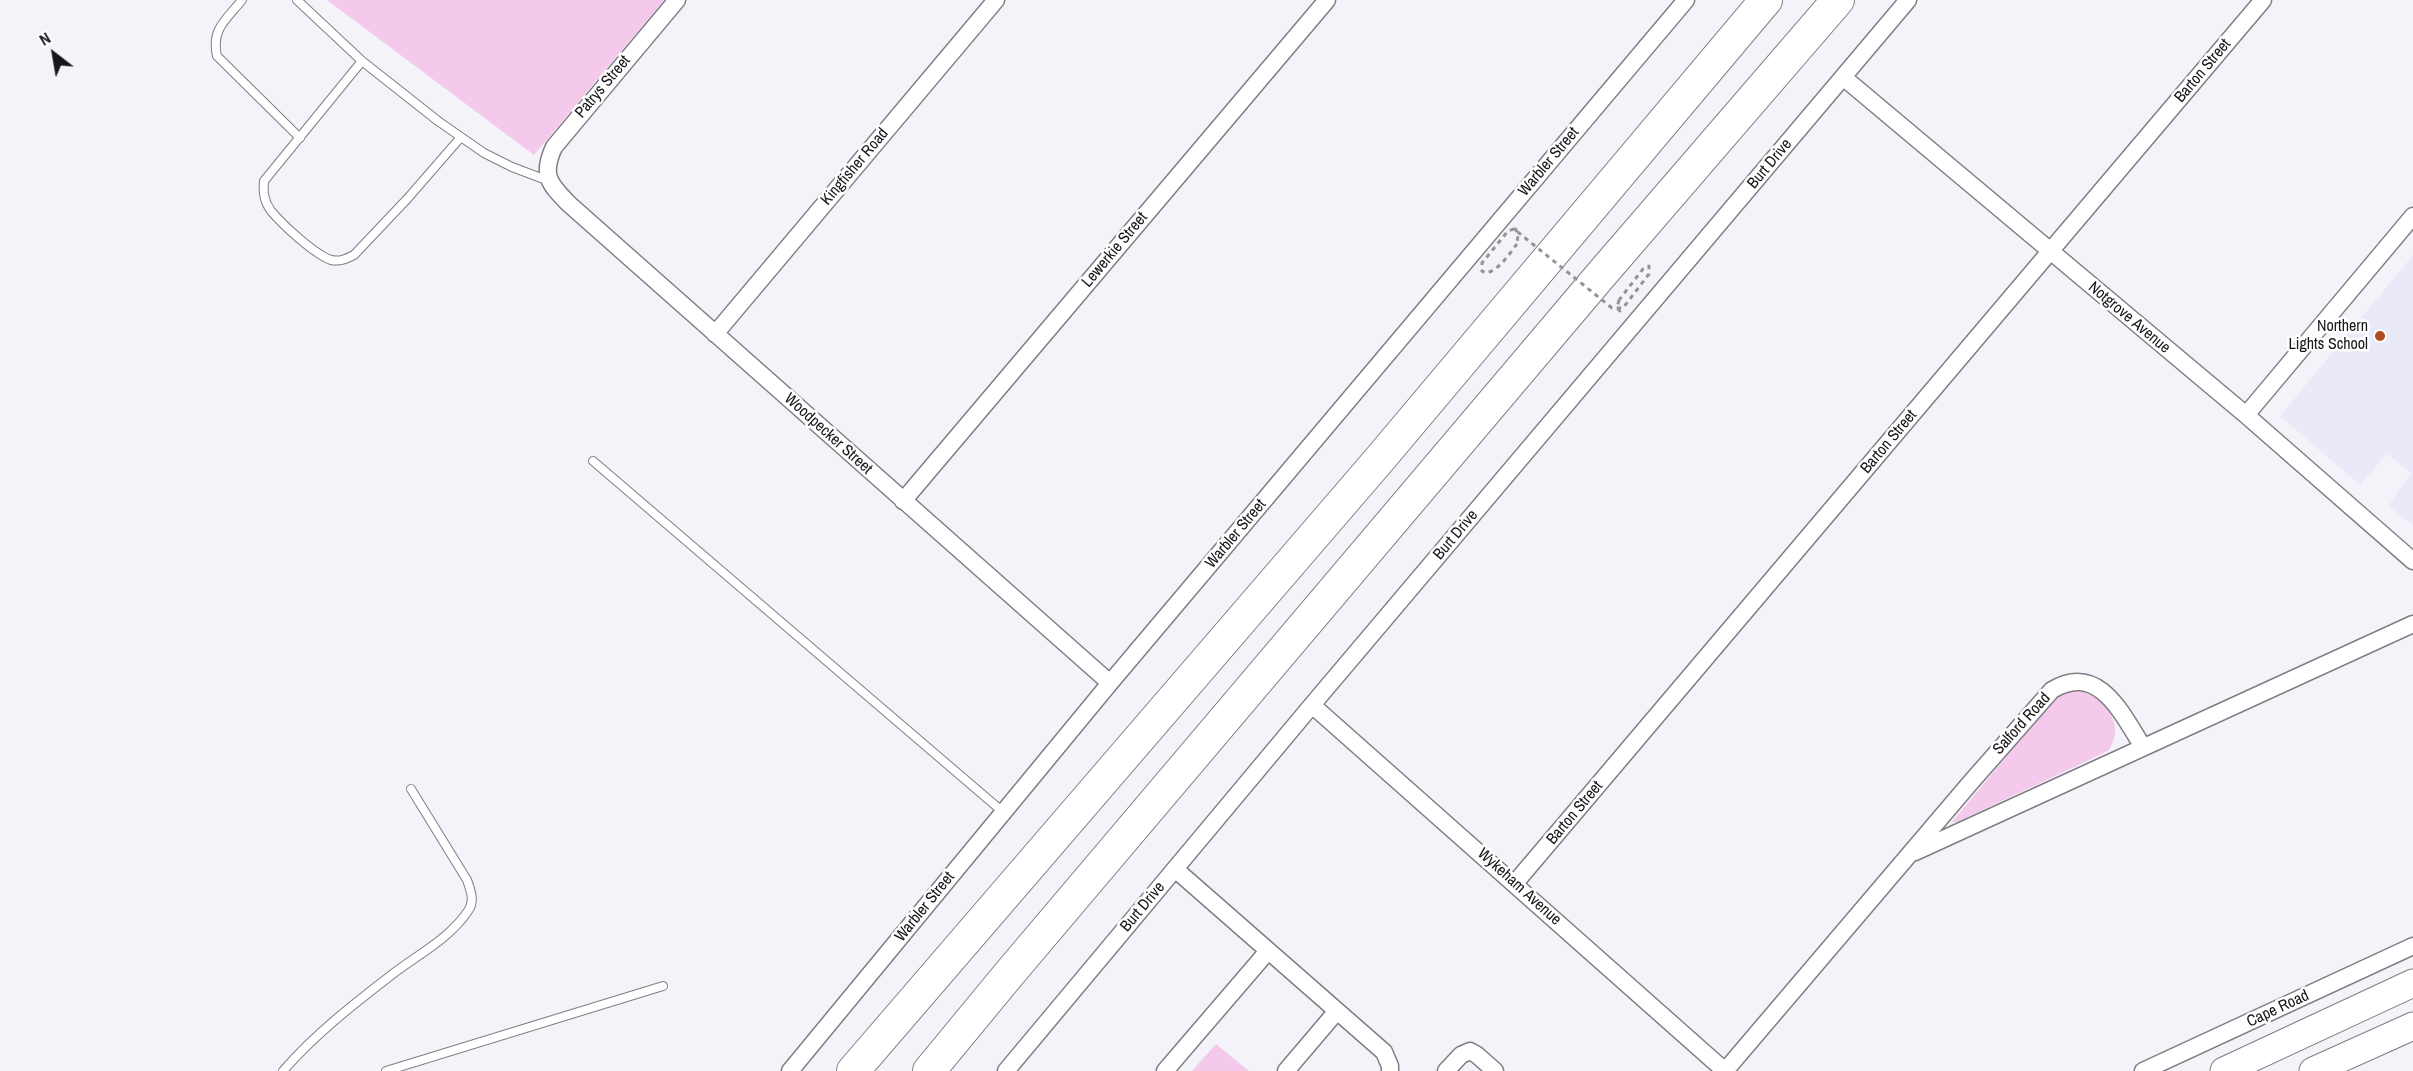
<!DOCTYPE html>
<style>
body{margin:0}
#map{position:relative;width:2413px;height:1071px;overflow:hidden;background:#f4f3fa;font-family:"Archivo Narrow",sans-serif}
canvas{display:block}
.north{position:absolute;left:24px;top:24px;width:60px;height:60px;-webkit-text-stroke:4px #fff;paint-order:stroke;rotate:329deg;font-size:16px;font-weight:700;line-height:24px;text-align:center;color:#171719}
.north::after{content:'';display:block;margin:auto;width:21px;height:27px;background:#171719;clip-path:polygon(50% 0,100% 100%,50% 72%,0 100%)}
</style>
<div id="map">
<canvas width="2413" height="1071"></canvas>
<div class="north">N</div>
</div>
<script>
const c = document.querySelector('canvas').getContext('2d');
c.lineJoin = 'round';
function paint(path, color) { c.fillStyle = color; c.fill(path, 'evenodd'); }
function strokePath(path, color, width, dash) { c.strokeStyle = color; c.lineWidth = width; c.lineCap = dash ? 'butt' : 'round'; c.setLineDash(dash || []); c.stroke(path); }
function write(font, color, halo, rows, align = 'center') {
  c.font = font + ' "Archivo Narrow",sans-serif'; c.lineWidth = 5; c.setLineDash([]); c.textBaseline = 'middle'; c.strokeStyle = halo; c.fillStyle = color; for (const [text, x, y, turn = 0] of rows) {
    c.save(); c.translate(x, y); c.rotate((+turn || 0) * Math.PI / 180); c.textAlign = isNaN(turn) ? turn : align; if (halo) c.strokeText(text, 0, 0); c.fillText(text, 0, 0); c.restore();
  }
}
paint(new Path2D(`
 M2413 255V525L2388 506 2411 473 2387 454 2360 485 2280 416Z`), '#eae9f8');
paint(new Path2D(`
 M327 0H664L534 155Z
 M2074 691C2103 692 2128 725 2108 751L1957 822H1952L2054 699 2063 693Z
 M1216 1044 1249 1071H1192Z`), '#f4c9eb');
const service = new Path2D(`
 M242 0C226 20 211 29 217 56L300 138
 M297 0 362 61 438 121 484 153 512 167 549 181
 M362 61 264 181C263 193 264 201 271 211 283 225 314 254 331 260 340 262 346 259 354 255L408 198 461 137
 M593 461 1003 812
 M283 1071C315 1034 355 1003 394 973 419 954 450 938 468 911 475 901 471 891 467 880L411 789
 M386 1071 663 986`);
const minor = new Path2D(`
 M677 0 554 147C541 175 549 184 569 204L1110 683
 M1843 77 2246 415 2413 561
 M715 334 996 0
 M2246 415 2413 216
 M903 501 1327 0
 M1312 705 1725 1071
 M1915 852 2413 624
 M1175 869 1384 1052 1390 1066V1071
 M1515 883 2263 0
 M790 1071 1110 683 1686 0
 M1006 1071 1312 705 1908 0
 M1165 1071 1268 951
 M1286 1071 1337 1011
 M1446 1071 1461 1055 1470 1051 1477 1055 1495 1071
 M1725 1071 1971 782 2052 690C2099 662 2122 714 2143 747
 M2143 1071 2413 946`);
const primary = new Path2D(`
 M2224 1071 2413 983
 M2313 1071 2413 1026`);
const motorway = new Path2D(`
 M853 1071 1379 460 1766 0
 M929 1071 1009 974 1600 276 1838 0`);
strokePath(service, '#7e7e84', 10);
strokePath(minor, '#7e7e84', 19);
strokePath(primary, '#7e7e84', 29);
strokePath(motorway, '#7e7e84', 34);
strokePath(new Path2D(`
 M1515 228 1518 234 1517 244
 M1619 300 1617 308 1620 311 1624 309`), '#949398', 3, [4.5, 4.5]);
strokePath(service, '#fff', 8);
strokePath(minor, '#fff', 16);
strokePath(primary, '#fff', 27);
strokePath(motorway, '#fff', 32);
strokePath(new Path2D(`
 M1517 244C1509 254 1498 272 1485 273L1482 271V263L1508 231 1514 229 1612 308H1623L1649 274V266L1643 269 1619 300`), '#949398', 3, [4.5, 4.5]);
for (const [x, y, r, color] of [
 [2380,336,6,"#b14b21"]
]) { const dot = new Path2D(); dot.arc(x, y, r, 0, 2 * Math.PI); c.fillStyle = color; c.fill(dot); strokePath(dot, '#fff', 2); }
write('16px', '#171719', '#fff', [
 ["Barton Street",2203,71,-50],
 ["Patrys Street",603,87,-50],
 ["Warbler Street",1549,162,-50],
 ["Burt Drive",1770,164,-50],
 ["Kingfisher Road",855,167,-50],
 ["Lewerkie Street",1115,250,-50],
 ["Notgrove Avenue",2129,318,40],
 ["Woodpecker Street",828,434,42],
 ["Barton Street",1889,442,-50],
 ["Warbler Street",1236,534,-50],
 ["Burt Drive",1456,535,-50],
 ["Salford Road",2022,724,-48],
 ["Barton Street",1575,813,-50],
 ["Wykeham Avenue",1519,887,42],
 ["Warbler Street",925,907,-51],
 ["Burt Drive",1143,907,-50],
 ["Cape Road",2278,1009,-25]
]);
write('16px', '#171719', '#fff', [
 ["Northern",2368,327],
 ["Lights School",2368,345]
], 'right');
</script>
